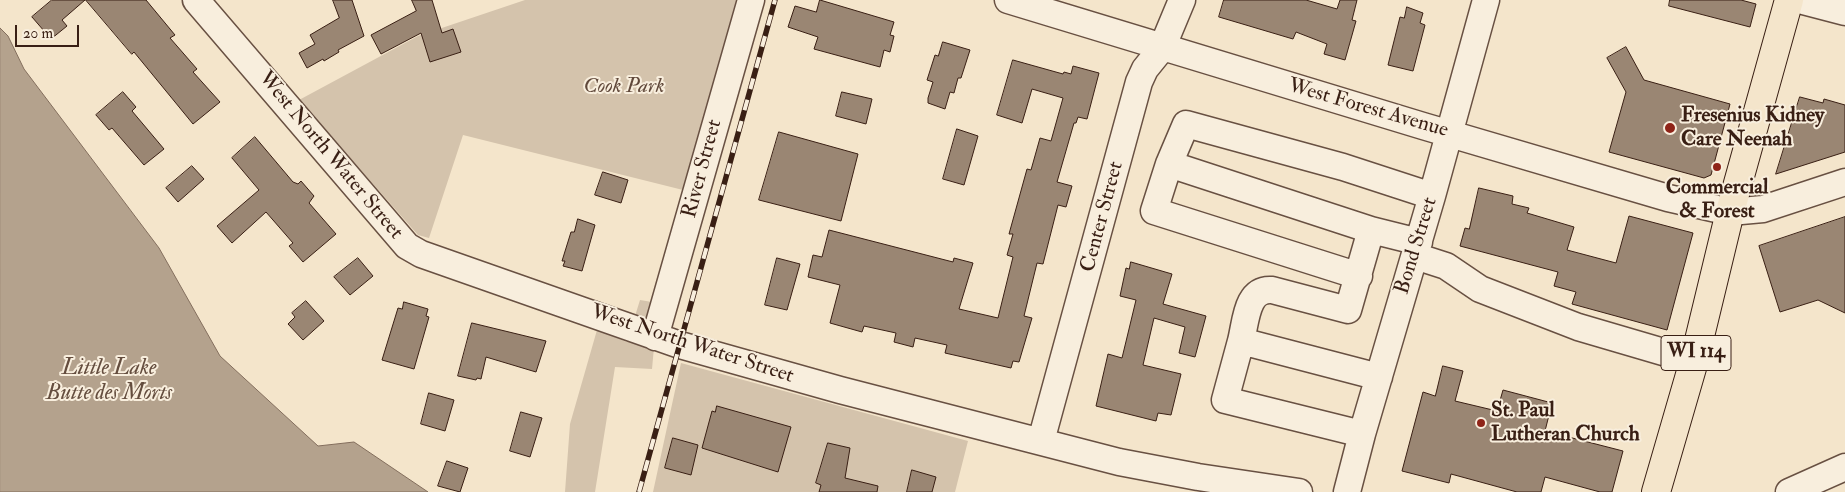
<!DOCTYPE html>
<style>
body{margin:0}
#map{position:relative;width:1845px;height:492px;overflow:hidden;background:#f4e5cb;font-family:"IM FELL Double Pica",serif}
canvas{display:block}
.scale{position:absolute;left:15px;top:25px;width:64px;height:22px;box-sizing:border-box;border:2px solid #391f14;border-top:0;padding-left:6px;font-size:15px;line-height:18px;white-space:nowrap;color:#391f14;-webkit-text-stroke:4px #f8eedd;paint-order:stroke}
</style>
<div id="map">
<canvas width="1845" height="492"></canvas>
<div class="scale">20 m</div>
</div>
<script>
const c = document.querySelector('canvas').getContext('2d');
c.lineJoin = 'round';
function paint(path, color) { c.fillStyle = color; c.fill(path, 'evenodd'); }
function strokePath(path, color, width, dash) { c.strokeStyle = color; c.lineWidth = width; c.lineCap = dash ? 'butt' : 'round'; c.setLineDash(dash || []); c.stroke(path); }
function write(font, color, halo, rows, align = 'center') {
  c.font = font + ' "IM FELL Double Pica",serif'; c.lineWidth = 4; c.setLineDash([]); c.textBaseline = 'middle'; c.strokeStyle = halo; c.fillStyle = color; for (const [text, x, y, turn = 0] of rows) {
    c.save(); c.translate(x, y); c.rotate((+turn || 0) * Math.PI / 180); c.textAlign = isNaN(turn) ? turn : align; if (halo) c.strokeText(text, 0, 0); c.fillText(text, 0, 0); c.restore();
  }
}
paint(new Path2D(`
 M525 0H739L687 191 463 135 429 238 418 235 299 100 418 36Z
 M640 300 658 303 652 369 615 367 595 492H565L570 424 597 330 627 342Z
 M681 363 968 441 955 492H653Z`), '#d4c3ac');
const water = new Path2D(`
 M0 28 8 36 24 69 159 248 220 356 318 446 354 442 428 492H0Z`);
paint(water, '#b4a28d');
strokePath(water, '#836e5d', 1);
const building = new Path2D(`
 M52 0H85L62 20 67 26 51 39 32 17Z
 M86 0H146L175 35 170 38 197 69 193 72 220 102 193 124 134 52 132 54Z
 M333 0H352L364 36 338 50 339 52 324 61 323 59 307 68 299 53 315 44 310 35 339 18Z
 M412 0H432L442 33 453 29 461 52 430 62 421 33 381 54 371 35 416 11Z
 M820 0 894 22 890 35 894 36 890 52 884 50 880 67 814 49 818 37 788 27 795 6 816 12Z
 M1224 0H1306L1337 9 1340 0H1357L1352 20 1356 21 1345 60 1324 54 1327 44 1296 32 1293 39 1219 17Z
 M1670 0H1741L1756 4 1750 27 1669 6Z
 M1407 7 1423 13 1420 23 1425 25 1413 71 1388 65 1400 17 1404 18Z
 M943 42 970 50 961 78H958L954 93 950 92 945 109 928 103V98L933 82 927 80 935 55 938 56Z
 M1626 47 1644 80 1730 104 1711 175 1704 178 1609 152 1626 92 1607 58Z
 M1013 60 1063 74 1064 72 1071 74 1073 66 1099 73 1087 119 1078 117 1076 123H1074L1057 182 1072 186 1066 207 1058 205 1043 264 1037 263 1024 316 1032 318 1019 362 1013 361 1011 368 945 353 947 345 915 338 913 347 894 342 896 333 864 326 862 332 830 323 840 285 808 277 813 255 822 257 829 230 953 262 954 258 973 263 959 309 998 318 1013 257 1007 255 1013 234H1009L1027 169 1031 170 1040 138 1051 141 1063 98 1032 89 1022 123 997 115Z
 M123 92 136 107 132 111 164 149 144 165 112 128 109 130 96 115Z
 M842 92 872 99 866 124 836 116Z
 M1800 97 1823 103 1824 99 1845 105V152L1776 174Z
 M957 129 978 136 964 185 943 179Z
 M779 132 858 154 841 221 759 200Z
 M255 137 293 182 298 184 301 181 314 196 309 203 336 234 303 262 289 246 293 243 266 212 232 243 217 226 259 190 232 158Z
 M192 166 204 179 178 202 166 188Z
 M603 172 628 180 621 203 595 195Z
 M1479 188 1513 196 1512 204 1529 208 1527 213 1574 227 1567 250 1616 263 1629 216 1693 233 1667 330 1572 304 1576 292 1554 286 1558 272 1460 246 1465 228 1469 229Z
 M1845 217V313L1818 300 1780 312 1759 246Z
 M578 219 595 225 582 271 563 266 565 261H562L571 232H574Z
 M358 258 373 276 350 295 334 277Z
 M777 258 800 264 787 310 765 305Z
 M1131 262 1172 274 1163 304 1206 316 1195 357 1179 353 1185 327 1154 318 1143 365 1181 374 1171 415 1158 413 1156 421 1096 406 1108 354 1122 358 1136 300 1120 296 1126 268 1129 269Z
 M306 301 324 321 303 340 288 324 295 317 292 313Z
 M404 302 428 309 426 316 429 317 414 369 382 360 398 308 402 309Z
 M472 323 546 341 536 372 486 357 481 379 477 378 476 380 458 376Z
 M1443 366 1463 371 1455 401 1497 411 1503 390 1552 403 1545 431 1623 451 1612 492H1600L1545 477 1541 492H1517L1451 474 1449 483 1402 471 1423 392 1435 396Z
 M429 393 454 400 445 431 421 424Z
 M717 406 791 427 778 472 702 448 712 411 715 412Z
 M521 412 542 418 530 457 510 451Z
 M673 438 698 445 691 475 665 468Z
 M828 443 850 448 845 478 878 486 877 492H819L821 485 816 483Z
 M447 461 468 468 460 492 438 486Z
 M912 470 936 477 932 492H907Z`);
paint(building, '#9a8673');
strokePath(building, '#391f14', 1);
const minor = new Path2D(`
 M196 0 407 246 421 254 680 345 840 390 1119 462 1198 477 1299 492
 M1008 0 1423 126 1668 198 1730 212 1763 209 1845 182
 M1799 0 1845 12
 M1169 164 1154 211 1359 276
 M1371 230 1169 164 1186 124 1343 167 1432 196
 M1415 256 1446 266 1480 289 1578 327 1694 361
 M655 337 751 0
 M1241 341C1246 322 1246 288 1272 290L1348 310 1371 230 1419 242
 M1362 434 1225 400 1241 341 1379 377
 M1041 441 1139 82 1145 69 1162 48 1182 0
 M1347 492 1362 434 1432 196 1486 0
 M1789 492 1845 467`);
const major = new Path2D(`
 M1656 492 1694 361 1730 212 1789 0`);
strokePath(minor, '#685042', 29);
strokePath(major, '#391f14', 30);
strokePath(minor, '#f8eedd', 26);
strokePath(major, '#f4e5cb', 28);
const rail = new Path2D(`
 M639 492 775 0`);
strokePath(rail, '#391f14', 5.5);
strokePath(rail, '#f8eedd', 4, [11]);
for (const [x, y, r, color] of [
 [1670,128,6,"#8f2418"],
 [1717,167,5,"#8f2418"],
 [1481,423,5,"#8f2418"]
]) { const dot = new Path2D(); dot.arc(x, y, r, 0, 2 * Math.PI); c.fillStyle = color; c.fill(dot); strokePath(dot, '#f8eedd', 2); }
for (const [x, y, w] of [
 [1696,353,70]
]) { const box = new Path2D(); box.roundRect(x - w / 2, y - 17.5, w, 35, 4); c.fillStyle = '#f8eedd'; c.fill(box); strokePath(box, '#391f14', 1); }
write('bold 20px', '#391f14', null, [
 ["WI 114",1696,353]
]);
write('italic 21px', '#60483a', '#f8eedd', [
 ["Cook Park",624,87]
]);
write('21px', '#391f14', '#f8eedd', [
 ["West Forest Avenue",1368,109,16],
 ["West North Water Street",330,156,50],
 ["River Street",703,169,-75],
 ["Center Street",1103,217,-75],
 ["Bond Street",1417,246,-73],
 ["West North Water Street",692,345,18]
]);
write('bold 21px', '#391f14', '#f8eedd', [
 ["Fresenius Kidney",1681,116],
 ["Care Neenah",1681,140],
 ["Commercial",1717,188,"center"],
 ["& Forest",1717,212,"center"],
 ["St. Paul",1491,411],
 ["Lutheran Church",1491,435]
], 'left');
write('italic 22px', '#644d3e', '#f8eedd', [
 ["Little Lake",109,369],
 ["Butte des Morts",109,394]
]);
</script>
